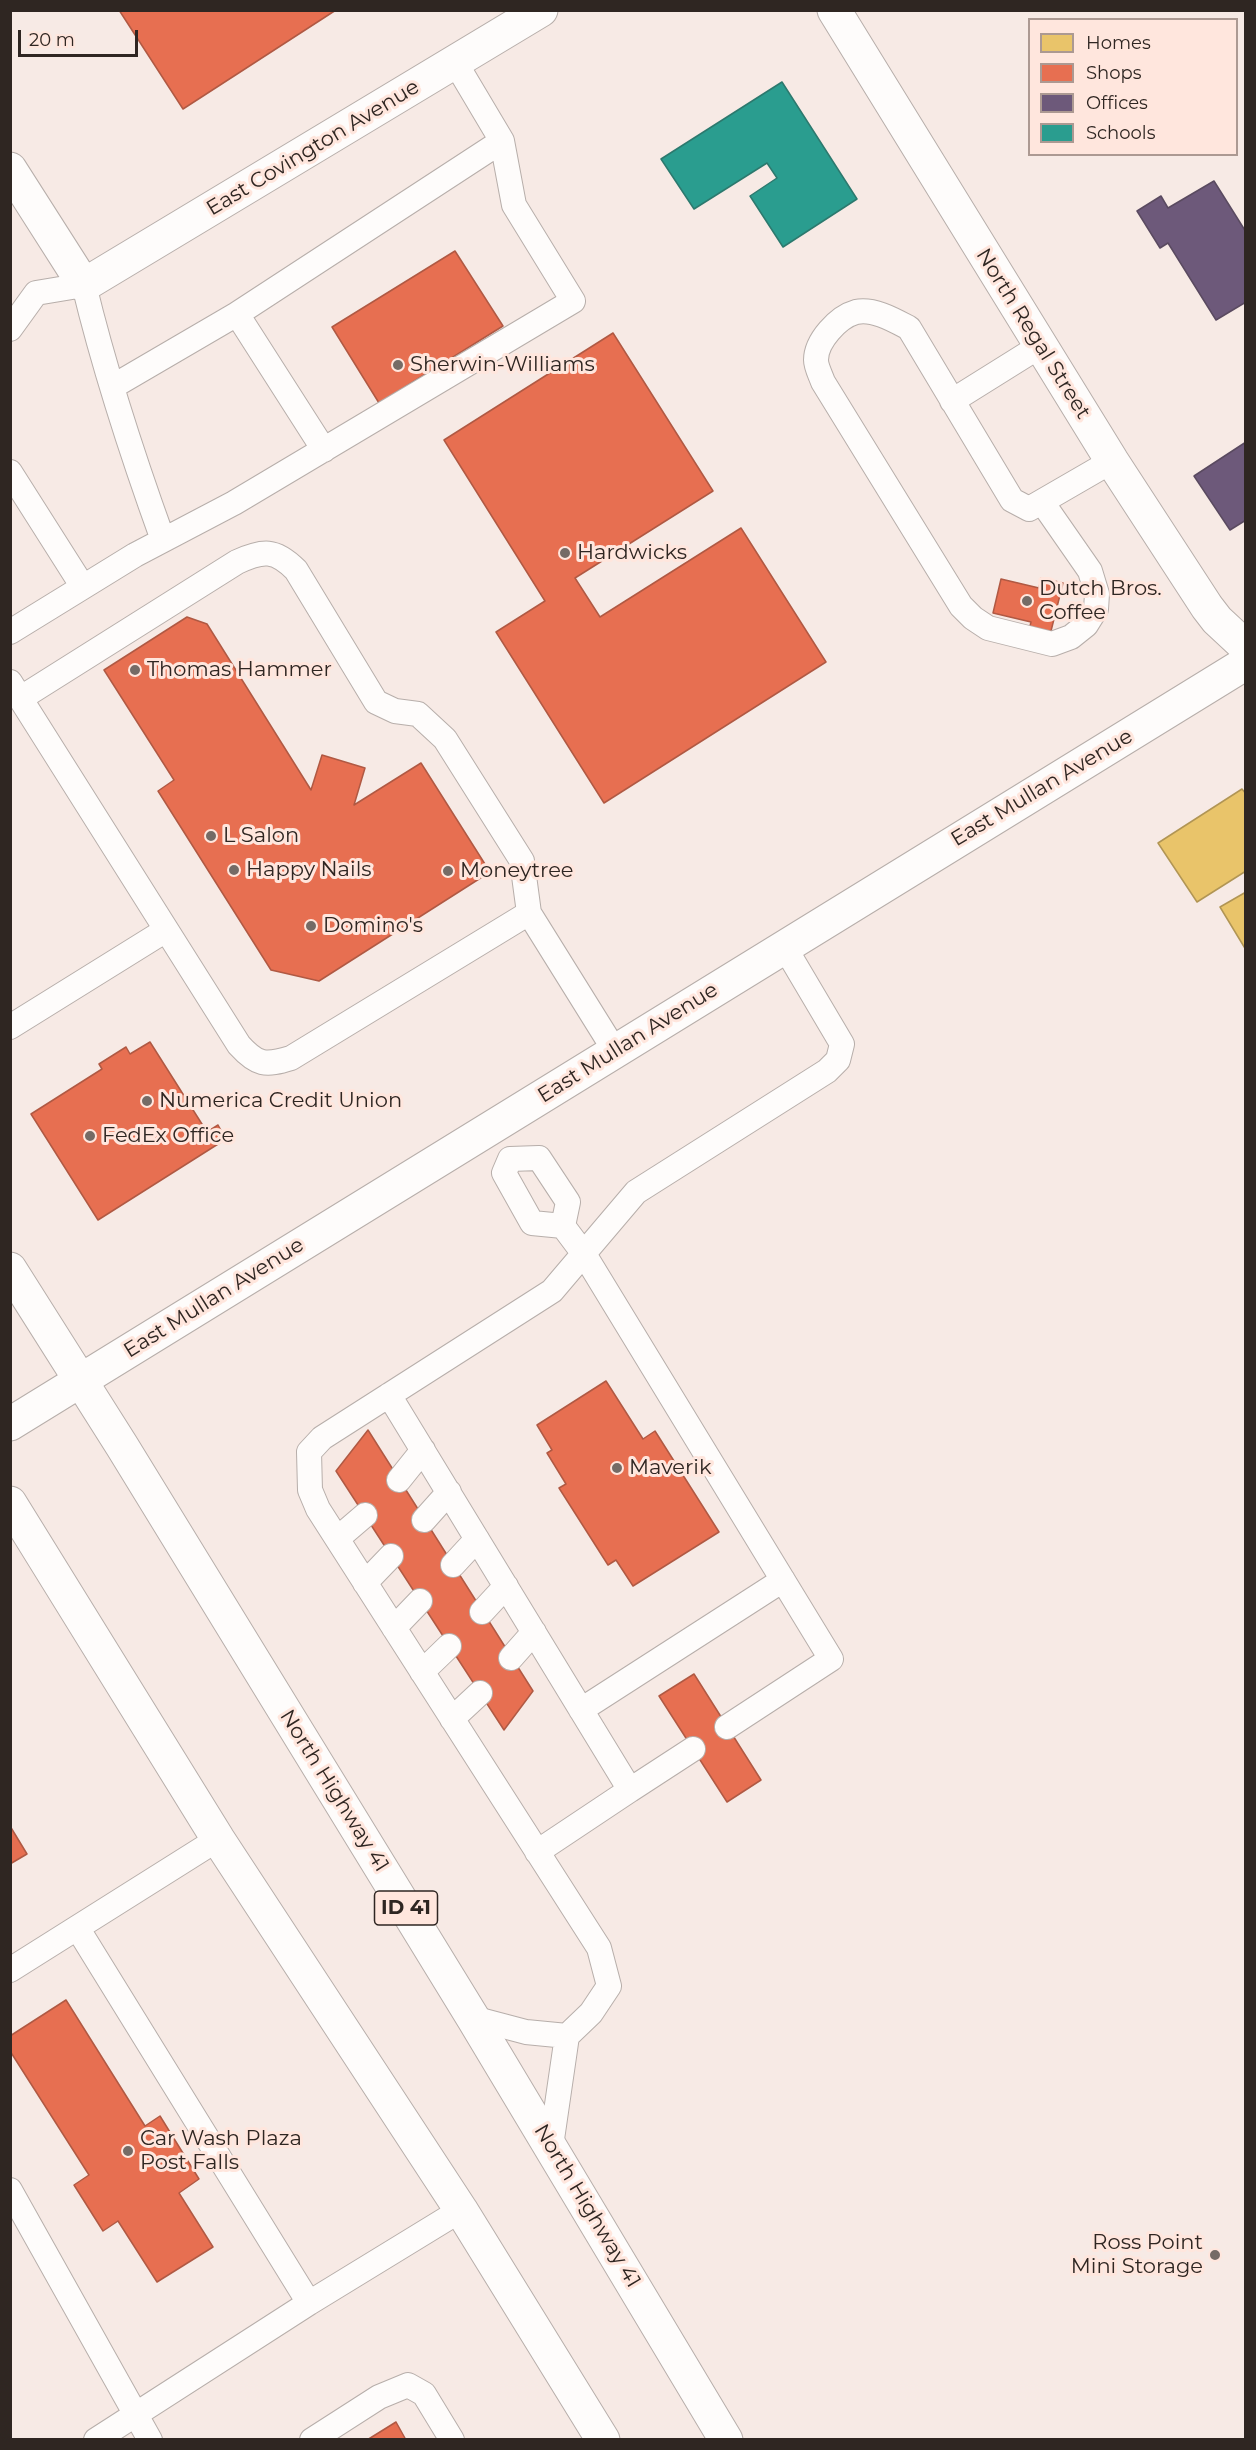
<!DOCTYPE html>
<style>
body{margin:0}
#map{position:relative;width:1256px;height:2450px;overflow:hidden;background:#f7eae5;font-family:Montserrat,sans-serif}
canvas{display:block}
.frame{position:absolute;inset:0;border:12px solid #2f2622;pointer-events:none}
.legend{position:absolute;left:1028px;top:18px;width:210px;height:138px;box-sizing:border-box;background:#ffe6dd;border:2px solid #ac9992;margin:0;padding:8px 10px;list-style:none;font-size:18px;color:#2f2622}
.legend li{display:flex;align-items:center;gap:12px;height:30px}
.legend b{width:30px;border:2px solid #ac9992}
.scale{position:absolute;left:18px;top:30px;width:120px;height:27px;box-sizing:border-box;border:3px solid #2f2622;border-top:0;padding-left:8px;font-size:18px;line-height:21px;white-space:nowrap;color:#2f2622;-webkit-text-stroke:4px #ffe6dd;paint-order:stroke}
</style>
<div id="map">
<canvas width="1256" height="2450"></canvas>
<div class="frame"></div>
<ul class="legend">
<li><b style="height:16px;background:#e9c46a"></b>Homes</li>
<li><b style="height:16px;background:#e76f51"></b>Shops</li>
<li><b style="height:16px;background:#6d597a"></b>Offices</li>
<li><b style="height:16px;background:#2a9d8f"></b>Schools</li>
</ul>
<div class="scale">20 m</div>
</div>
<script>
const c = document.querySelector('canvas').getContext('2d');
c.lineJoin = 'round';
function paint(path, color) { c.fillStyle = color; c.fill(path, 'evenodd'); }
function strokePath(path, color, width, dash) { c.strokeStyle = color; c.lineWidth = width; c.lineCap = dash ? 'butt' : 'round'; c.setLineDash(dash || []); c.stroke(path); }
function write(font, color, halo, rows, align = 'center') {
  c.font = font + ' Montserrat,sans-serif'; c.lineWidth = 6; c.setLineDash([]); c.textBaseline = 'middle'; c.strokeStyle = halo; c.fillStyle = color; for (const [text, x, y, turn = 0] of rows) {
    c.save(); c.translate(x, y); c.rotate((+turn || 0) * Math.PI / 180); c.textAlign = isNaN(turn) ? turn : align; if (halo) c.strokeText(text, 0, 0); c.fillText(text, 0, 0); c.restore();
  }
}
const homes = new Path2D(`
 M1242 789 1246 794V871L1197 902 1158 843Z
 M1246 892V950L1220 907Z`);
paint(homes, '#e9c46a');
strokePath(homes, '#b19554', 1.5);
const shops = new Path2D(`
 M119 10H336L183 109Z
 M455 251 503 326 379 403 332 327Z
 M613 333 713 491 575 578 600 617 741 528 826 662 604 803 496 632 545 601 444 440Z
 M1041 578 1063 583 1049 639 1028 634 1031 622 993 613 1001 579 1039 588Z
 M187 617 207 624 311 790 322 755 365 768 354 805 421 763 490 872 319 981 271 970 158 791 174 780 104 670Z
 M150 1042 207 1132 218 1125 226 1139 98 1220 31 1114 102 1069 99 1064 126 1047 130 1054Z
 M606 1381 643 1439 655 1431 719 1532 633 1586 616 1560 608 1565 559 1488 566 1484 547 1453 552 1450 537 1425Z
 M368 1430 533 1691 504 1730 336 1471Z
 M694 1674 761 1780 727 1802 659 1696Z
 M10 1826 27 1854 10 1864Z
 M66 2000 145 2126 160 2116 199 2179 179 2193 213 2247 157 2282 118 2221 103 2231 74 2185 89 2175 10 2051V2036Z
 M396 2422 406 2440H367Z`);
paint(shops, '#e76f51');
strokePath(shops, '#b05943', 1.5);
const offices = new Path2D(`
 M1214 181 1246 232V302L1216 320 1168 243 1160 248 1137 211 1161 196 1168 208Z
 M1246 442V520L1230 530 1194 476Z`);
paint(offices, '#6d597a');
strokePath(offices, '#5a4a60', 1.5);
const schools = new Path2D(`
 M782 82 857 199 783 247 750 196 777 178 767 163 694 209 661 159Z`);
paint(schools, '#2a9d8f');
strokePath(schools, '#2c796e', 1.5);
const service = new Path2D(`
 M237 314 502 141
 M10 329 36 293 84 285C105 372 133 457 163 540
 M112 387 237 314 324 450
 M952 401 1040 346
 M10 472 83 587
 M1042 502 1090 571 1097 594 1096 609 1086 625 1071 637 1052 644 988 628 973 618 961 606 823 382C821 376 816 367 816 360 816 341 838 317 856 312 873 308 894 320 909 328L1012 500 1029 509 1112 461
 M10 632 135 555 234 503 573 301 514 205 502 141 455 62
 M10 682 239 1045C257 1065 265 1066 291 1058L529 913
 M21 698 237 562C263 550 275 549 296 570L376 702 395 711 418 714 445 739 522 861 529 913 615 1051
 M10 1027 166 930
 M510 1159 539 1158 568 1202 563 1226 584 1254 831 1659 727 1727
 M510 1159 504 1173 532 1223 563 1226
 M389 1395 630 1790 537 1852
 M399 1480 423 1450
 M424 1520 449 1492
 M337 1539 365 1515
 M453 1565 477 1539
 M365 1583 391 1556
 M482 1612 506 1586
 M394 1628 420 1601
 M511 1658 534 1632
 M422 1672 449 1646
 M581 1710 783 1580
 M452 1719 480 1693
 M630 1790 693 1749
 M78 1929 309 2303
 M10 1970 218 1839
 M473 2018 526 2032 567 2036
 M551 2146 567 2036 591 2013 609 1986 599 1948 318 1509 310 1490 309 1452 322 1438 552 1291 636 1192 827 1071 838 1060 842 1044 784 946
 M10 2190 150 2440
 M96 2440 309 2303 461 2210
 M312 2440 379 2397 408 2385 424 2394 452 2440`);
const minor = new Path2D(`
 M834 10 1112 461 1207 607 1217 620 1246 647
 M10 169 84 285 541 10`);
const secondary = new Path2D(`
 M10 1424 1246 663`);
const primary = new Path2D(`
 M10 1269 122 1446 473 2018 726 2440
 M10 1503 218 1839 461 2210 603 2440`);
strokePath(service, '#b7aeaa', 26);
strokePath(minor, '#b7aeaa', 35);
strokePath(secondary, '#b7aeaa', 35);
strokePath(primary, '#b7aeaa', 35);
strokePath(service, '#fefcfb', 24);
strokePath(minor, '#fefcfb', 33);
strokePath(secondary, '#fefcfb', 33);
strokePath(primary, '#fefcfb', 33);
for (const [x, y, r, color] of [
 [398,365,6,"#756b66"],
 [565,553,6,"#756b66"],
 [1027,601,6,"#756b66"],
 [135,670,6,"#756b66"],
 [211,836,6,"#756b66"],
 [234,870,6,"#756b66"],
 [448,871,6,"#756b66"],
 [311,926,6,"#756b66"],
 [147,1101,6,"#756b66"],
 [90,1136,6,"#756b66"],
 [617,1468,6,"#756b66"],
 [128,2151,6,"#756b66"],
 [1215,2255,6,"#756b66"]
]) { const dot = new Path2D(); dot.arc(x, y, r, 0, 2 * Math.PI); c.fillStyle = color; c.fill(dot); strokePath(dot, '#ffe6dd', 2); }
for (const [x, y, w] of [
 [406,1908,63]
]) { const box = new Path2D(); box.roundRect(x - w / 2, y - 17, w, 34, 4.5); c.fillStyle = '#ffe6dd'; c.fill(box); strokePath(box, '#2f2622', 1.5); }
write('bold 20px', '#2f2622', null, [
 ["ID 41",406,1908]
]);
write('21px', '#2f2622', '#ffe6dd', [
 ["East Covington Avenue",313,148,-31],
 ["North Regal Street",1033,334,58],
 ["East Mullan Avenue",1042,788,-31],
 ["East Mullan Avenue",628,1043,-32],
 ["East Mullan Avenue",214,1298,-32],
 ["North Highway 41",334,1791,58],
 ["North Highway 41",587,2206,59]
]);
write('21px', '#2f2622', '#ffe6dd', [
 ["Sherwin-Williams",410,365],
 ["Hardwicks",577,553],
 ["Dutch Bros.",1039,589],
 ["Coffee",1039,613],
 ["Thomas Hammer",147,670],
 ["L Salon",223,836],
 ["Happy Nails",246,870],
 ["Moneytree",460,871],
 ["Domino's",323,926],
 ["Numerica Credit Union",159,1101],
 ["FedEx Office",102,1136],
 ["Maverik",629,1468],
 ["Car Wash Plaza",140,2139],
 ["Post Falls",140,2163],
 ["Ross Point",1203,2243,"right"],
 ["Mini Storage",1203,2267,"right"]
], 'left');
</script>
